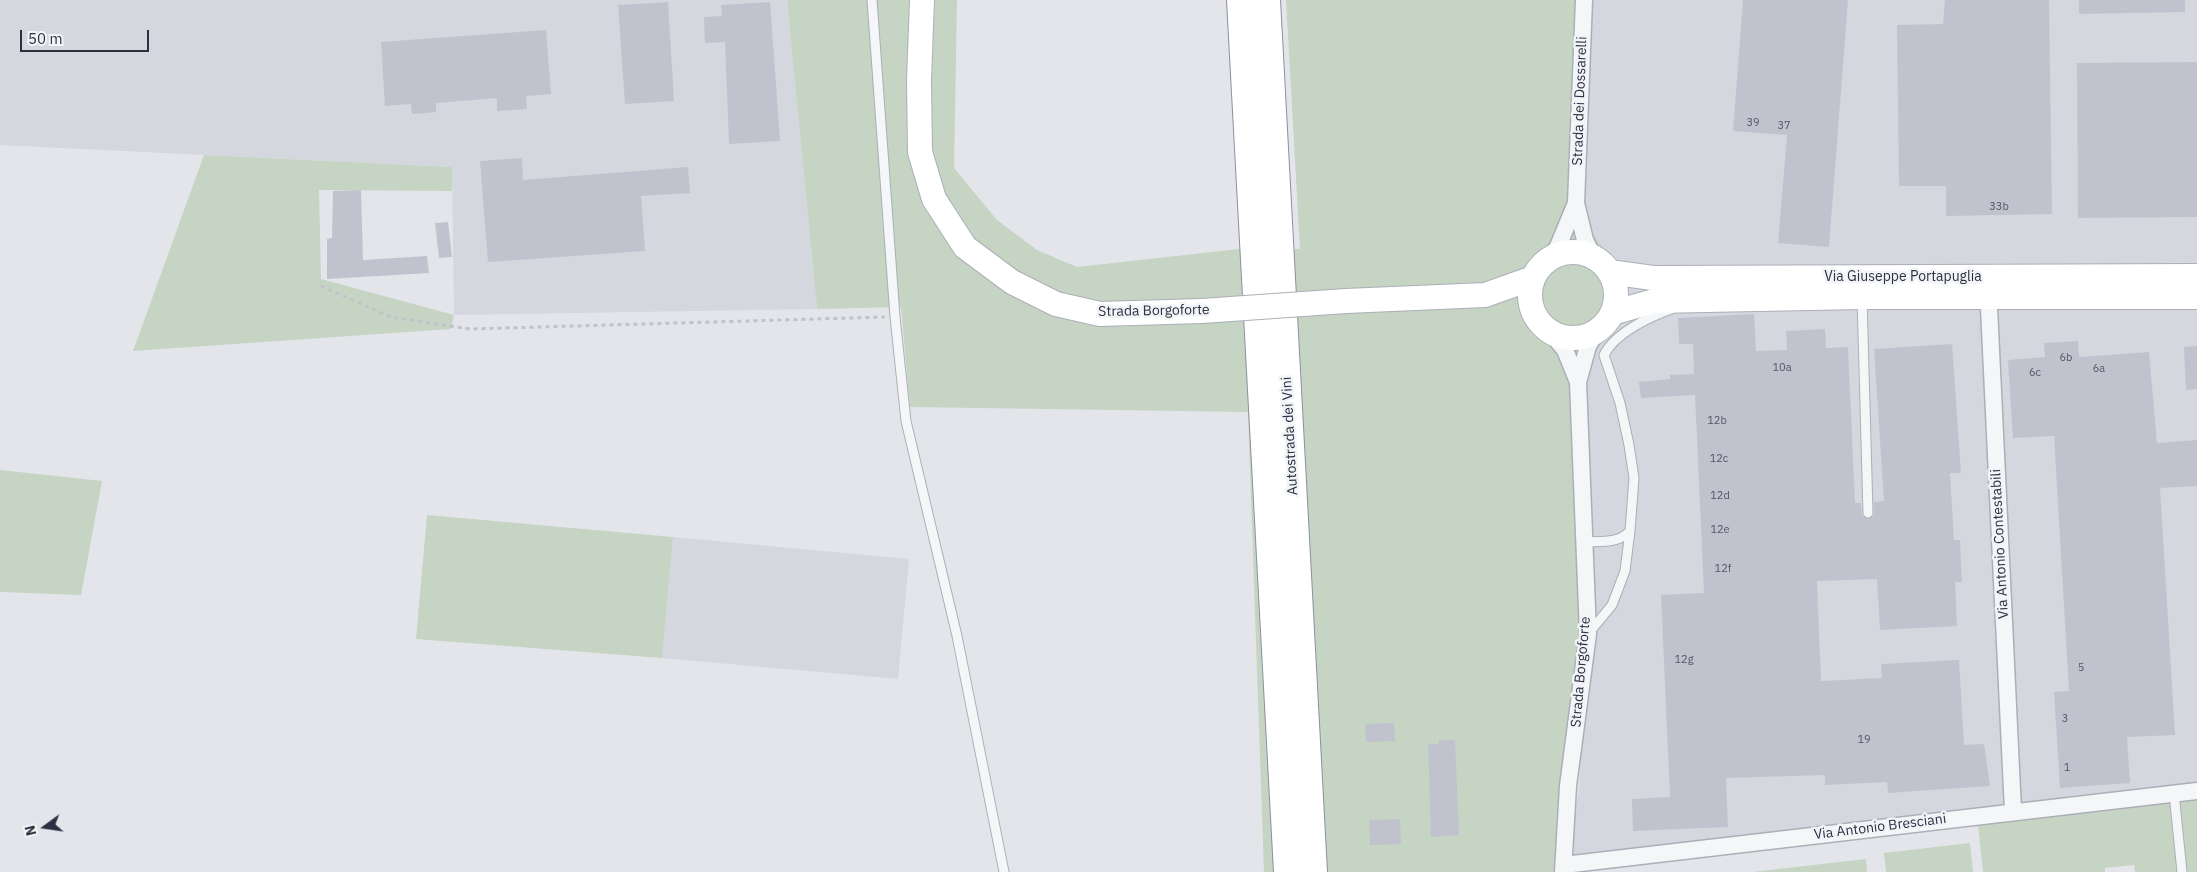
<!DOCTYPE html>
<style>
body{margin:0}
#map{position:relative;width:2197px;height:872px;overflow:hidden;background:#e3e5ea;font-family:"IBM Plex Sans",sans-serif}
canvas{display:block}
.north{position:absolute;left:20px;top:802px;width:50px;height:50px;-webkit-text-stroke:4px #f2f4f7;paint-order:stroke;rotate:256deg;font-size:14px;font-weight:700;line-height:20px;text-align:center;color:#2b3141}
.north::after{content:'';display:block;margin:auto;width:18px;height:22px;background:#2b3141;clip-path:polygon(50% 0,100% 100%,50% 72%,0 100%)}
.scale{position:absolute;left:20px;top:30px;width:129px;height:22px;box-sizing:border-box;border:2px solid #2b3141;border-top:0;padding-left:6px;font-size:15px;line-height:18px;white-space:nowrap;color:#2b3141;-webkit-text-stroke:4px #f2f4f7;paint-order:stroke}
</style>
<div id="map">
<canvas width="2197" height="872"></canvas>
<div class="north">N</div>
<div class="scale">50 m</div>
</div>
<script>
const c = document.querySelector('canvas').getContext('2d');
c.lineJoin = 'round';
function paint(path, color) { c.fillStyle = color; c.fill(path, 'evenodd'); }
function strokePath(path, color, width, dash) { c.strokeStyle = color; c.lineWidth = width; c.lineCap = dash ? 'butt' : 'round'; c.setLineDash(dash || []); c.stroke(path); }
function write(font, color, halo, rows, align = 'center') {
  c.font = font + ' "IBM Plex Sans",sans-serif'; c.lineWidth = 5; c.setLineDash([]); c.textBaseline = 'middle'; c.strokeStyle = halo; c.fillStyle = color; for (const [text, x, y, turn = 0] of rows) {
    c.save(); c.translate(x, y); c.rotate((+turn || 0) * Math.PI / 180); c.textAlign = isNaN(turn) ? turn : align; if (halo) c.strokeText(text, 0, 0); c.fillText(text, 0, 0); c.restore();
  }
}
paint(new Path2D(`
 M0 0H787L817 309 454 315 452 167 0 145Z
 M1587 0H2197V793L1567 864 1579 788 1590 631 1578 432 1590 230 1582 173Z
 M673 537 909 559 898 679 662 658Z`), '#d5d7df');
paint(new Path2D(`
 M787 0H957L954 168 997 220 1037 250 1077 267 1239 249H1300L1286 0H1587L1582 173 1590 230 1611 259 1623 293 1609 331 1591 352 1578 432 1590 631 1567 872H1264L1248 412 910 407 901 307 817 309Z
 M204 155 452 167V191L319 190 321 279 454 315 451 329 133 351Z
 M0 470 102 481 81 595 0 592Z
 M427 515 673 537 662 658 416 639Z
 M2197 792V872H2135L2134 865 2105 868V872H1983L1977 816Z
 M1970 843 1973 872H1886L1884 853Z
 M1866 859 1867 872H1752Z`), '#c6d4c4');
paint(new Path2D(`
 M1743 0H1848L1829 247 1778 243 1787 135 1733 131Z
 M1945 0H2049L2052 214 1946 216V186H1899L1897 25 1943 24Z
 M2079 0H2185V12L2079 14Z
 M668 2 674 101 625 104 618 5Z
 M770 2 780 141 729 144 725 42 705 43 704 17 722 16 721 5Z
 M546 30 551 94 526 96 527 109 497 111V98L436 103V112L412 114 411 104 385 106 381 42Z
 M2197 62V217L2078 218 2077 63Z
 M522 158 523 180 688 167 690 193 641 196 645 251 488 262 480 161Z
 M361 190 363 260 427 256 429 273 327 279V239L332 238 333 191Z
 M448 222 452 257 439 258 435 223Z
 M1754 314 1756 351 1787 350 1786 331 1825 329 1826 348 1848 347 1855 503H1861L1862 516 1868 519 1874 516V502L1884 501 1874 349 1952 344 1961 473H1950L1954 540H1960L1962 582H1955L1957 626 1880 630 1877 579 1817 581 1821 681 1882 678 1881 664 1959 660 1964 745 1984 744 1990 786 1888 793 1887 782 1825 785V775L1726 778 1728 827 1633 831 1632 799 1670 797 1661 595 1704 593 1695 395 1641 398 1639 382 1670 379V375L1694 374 1693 344H1679L1678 318Z
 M2078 341 2079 357 2149 352 2157 443 2197 440V486L2160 488 2175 735 2127 737 2130 783 2060 788 2054 692 2069 691 2054 436 2013 438 2008 360 2045 357 2044 343Z
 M2197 346V389L2186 390 2184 347Z
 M1394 723 1395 741 1366 742 1365 724Z
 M1439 740H1455L1459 835 1431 837 1428 744H1439Z
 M1400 819 1401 844 1370 845 1369 820Z`), '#c0c3cd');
const lane = new Path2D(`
 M872 0 895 317 906 421 957 636 1004 872
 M1862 298 1868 513
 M1584 542C1601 541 1618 544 1630 531L1634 478 1629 445 1620 403 1604 355C1615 333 1649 317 1671 309
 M1588 634 1612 605 1625 571 1630 531
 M2174 793 2182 872`);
const street = new Path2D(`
 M1584 0 1576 203 1585 240 1594 258
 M1554 256 1576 203
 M1988 287 2013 811
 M1550 332 1565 350 1578 382
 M1564 865 2197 791
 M1563 872 1568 786 1588 634 1578 382 1588 346 1597 331`);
const secondary = new Path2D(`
 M922 0 919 80 920 152 934 199 965 247 1012 282 1056 304 1100 314 1202 311
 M1530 295a43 43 0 1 1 86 0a43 43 0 1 1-86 0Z
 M1609 272 1653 278 2197 276
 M1346 301 1485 295 1533 278
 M1612 313 1654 301 1862 297H2197`);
const highway = new Path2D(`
 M1241 0 1288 872
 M1266 0 1313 872`);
strokePath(lane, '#acafb7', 11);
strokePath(street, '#acafb7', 19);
strokePath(secondary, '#acafb7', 26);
strokePath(highway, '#8b90a0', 30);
strokePath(new Path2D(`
 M321 286 391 317 470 329 885 317`), '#c0c3c8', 3, [4, 4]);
strokePath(lane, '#f5f6f8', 9);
strokePath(street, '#f5f6f8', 16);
strokePath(secondary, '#fff', 24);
strokePath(highway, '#fff', 28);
const secondaryBridge = new Path2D(`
 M1202 311 1346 301`);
strokePath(secondaryBridge, '#acafb7', 26, []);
strokePath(secondaryBridge, '#fff', 24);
write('11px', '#505664', null, [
 ["39",1753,123],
 ["37",1784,126],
 ["33b",1999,207],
 ["6b",2066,358],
 ["10a",1782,368],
 ["6a",2099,369],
 ["6c",2035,373],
 ["12b",1717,421],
 ["12c",1719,459],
 ["12d",1720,496],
 ["12e",1720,530],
 ["12f",1723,569],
 ["12g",1684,660],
 ["5",2081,668],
 ["3",2065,719],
 ["19",1864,740],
 ["1",2067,768]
]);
write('14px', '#2b3141', '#f2f4f7', [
 ["Strada dei Dossarelli",1580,101,-88],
 ["Via Giuseppe Portapuglia",1903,277],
 ["Strada Borgoforte",1154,311,-1],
 ["Autostrada dei Vini",1290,436,-93],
 ["Via Antonio Contestabili",2000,544,-93],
 ["Strada Borgoforte",1581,672,-85],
 ["Via Antonio Bresciani",1880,827,-7]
]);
</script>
